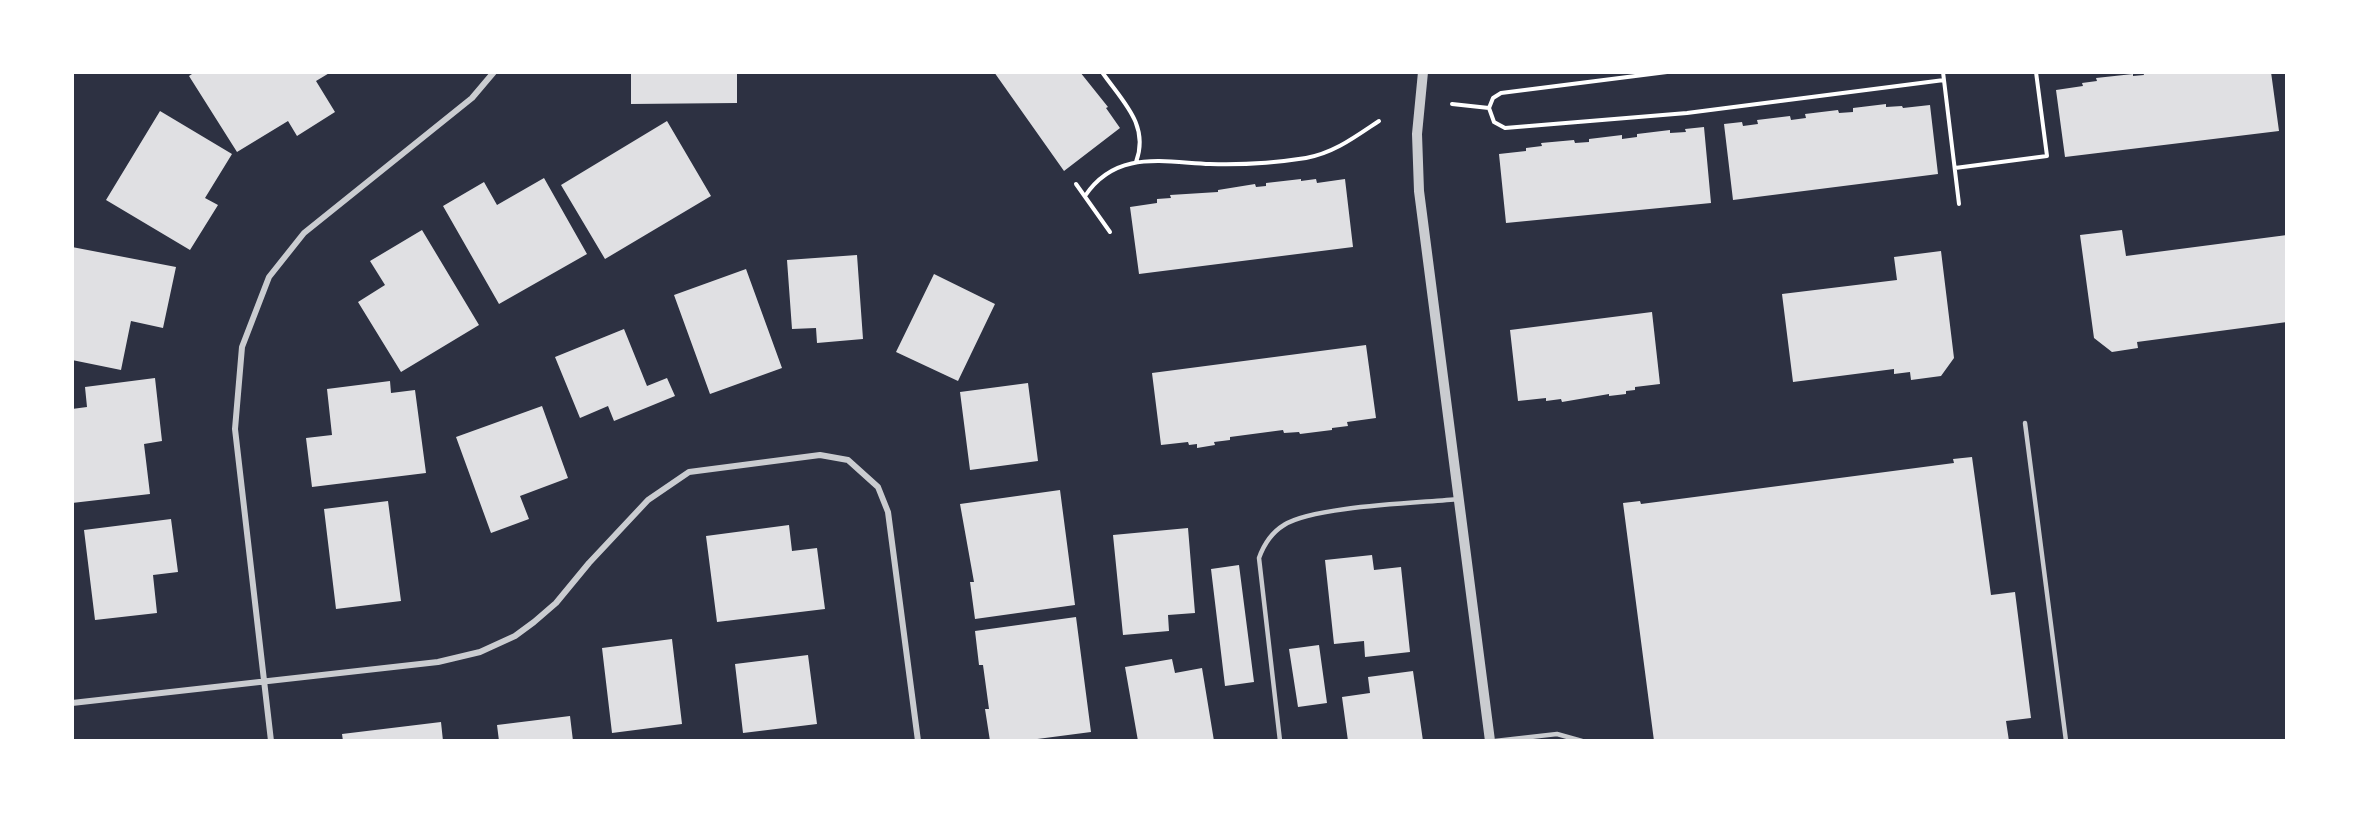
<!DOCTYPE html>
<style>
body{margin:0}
#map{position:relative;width:2359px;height:813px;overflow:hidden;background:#2d3142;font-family:"Titillium Web",sans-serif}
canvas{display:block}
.frame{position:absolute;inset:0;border:74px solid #fff;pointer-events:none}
</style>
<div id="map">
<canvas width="2359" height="813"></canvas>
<div class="frame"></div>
</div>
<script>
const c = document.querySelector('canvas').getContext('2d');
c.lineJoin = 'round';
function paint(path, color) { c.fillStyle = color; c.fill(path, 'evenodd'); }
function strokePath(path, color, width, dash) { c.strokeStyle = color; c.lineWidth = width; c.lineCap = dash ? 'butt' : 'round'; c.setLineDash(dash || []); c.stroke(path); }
paint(new Path2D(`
 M195 72H331L316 81 335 112 297 136 288 121 237 152 189 76Z
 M631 72H737V103L631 104Z
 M994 72H1080L1108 107 1106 108 1120 128 1064 171Z
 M2143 72H2271L2279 131 2065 157 2056 90 2083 86 2082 83 2097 81 2096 78 2133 74V76L2144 75Z
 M1886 104V107L1902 106 1903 108 1930 105 1938 174 1733 200 1724 124 1742 122 1743 126 1758 124 1757 120 1790 116 1791 120 1806 118 1805 114 1838 110 1839 113 1853 112V108Z
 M160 111 232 154 205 198 218 205 190 250 106 200Z
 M667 121 711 196 605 259 561 185Z
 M1704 127 1711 203 1506 223 1499 154 1526 151V148L1542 146 1541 143 1574 140 1575 143 1589 142V139L1622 135V139L1637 137V134L1670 130V133L1686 132 1685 129Z
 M544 178 587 254 499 304 443 206 484 182 497 205Z
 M1301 179V181L1316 179 1317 183 1345 179 1353 247 1139 274 1130 207 1157 203V199L1171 198 1170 195 1218 192V190L1255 184 1256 187 1266 186V183Z
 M422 230 479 325 401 372 358 302 385 285 370 261Z
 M2122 230 2126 256 2287 235V322L2137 342 2138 348 2112 352 2094 338 2080 235Z
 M72 247 176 267 163 328 131 321 121 370 72 360Z
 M1941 251 1954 358 1941 376 1911 380 1910 372 1894 374V369L1793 382 1782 294 1897 280 1894 257Z
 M857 255 863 339 817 343 816 328 792 329 787 260Z
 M746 269 782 368 710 394 674 295Z
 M934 274 995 304 958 381 896 352Z
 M1652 312 1660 384 1635 387V390L1626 391V394L1609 396V394L1562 402 1561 399 1546 401V398L1518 401 1510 330Z
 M624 329 647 386 667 378 675 396 614 421 608 406 580 418 555 357Z
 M1366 345 1376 418 1347 422 1348 426 1332 428V430L1300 434 1299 432 1284 433 1283 430 1230 437V440L1214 442 1215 445 1197 448V444L1189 445 1188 442 1161 445 1152 373Z
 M155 378 162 441 144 444 150 494 72 503V409L87 407 85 387Z
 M390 381 391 393 415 390 426 473 312 487 306 438 332 435 327 389Z
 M1028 383 1038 461 970 470 960 392Z
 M542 406 568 478 520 496 529 519 491 533 456 437Z
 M1972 457 1991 595 2015 592 2031 718 2006 721 2009 741H1654L1623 503 1640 501 1641 504 1954 463 1953 459Z
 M1060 490 1075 605 975 619 970 582H974L960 504Z
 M388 501 401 601 336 609 324 509Z
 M171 519 178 572 153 575 157 613 95 620 84 530Z
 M789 525 792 551 817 548 825 609 717 622 706 536Z
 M1188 528 1195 613 1168 615 1169 631 1123 635 1113 535Z
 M1372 555 1374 570 1401 567 1410 652 1365 657 1364 641 1334 644 1325 560Z
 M1239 565 1254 682 1225 686 1211 569Z
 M1076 617 1091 732 1022 741H990L985 709H989L983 665H979L975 631Z
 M672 639 682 724 612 733 602 648Z
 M1319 645 1327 703 1298 707 1289 649Z
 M808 655 817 724 743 733 735 664Z
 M1172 659 1175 673 1202 668 1214 741H1138L1125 667Z
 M1413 671 1423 741H1348L1342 697 1370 693 1368 677Z
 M570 716 573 741H499L497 725Z
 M441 722 443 741H343L342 734Z`), '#e0e0e3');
strokePath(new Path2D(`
 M1102 72C1122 101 1150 125 1136 162
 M1667 72 1501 93 1493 98 1489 108 1494 122 1505 128 1687 113 1944 80
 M1943 72 1959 204
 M1452 104 1489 108
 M1955 168 2047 156 2036 72
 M1076 184 1110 232
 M1085 196C1116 150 1162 162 1210 164 1241 165 1274 163 1306 158 1334 153 1355 137 1379 121`), '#fff', 4);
strokePath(new Path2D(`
 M2025 423 2066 741
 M1280 741 1259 558C1264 544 1271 533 1284 525 1313 506 1420 503 1459 499
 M1495 741 1557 734 1582 741`), '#caccd0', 4.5);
strokePath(new Path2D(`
 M72 703 438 662 480 652 515 636 534 622 556 603 589 563 648 500 689 472 820 455 848 460 878 487 888 512 918 741
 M271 741 235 429 242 347 269 277 304 233 472 98 494 72`), '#caccd0', 6);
strokePath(new Path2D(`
 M1423 72 1417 134 1419 191 1490 741`), '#caccd0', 10);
</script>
